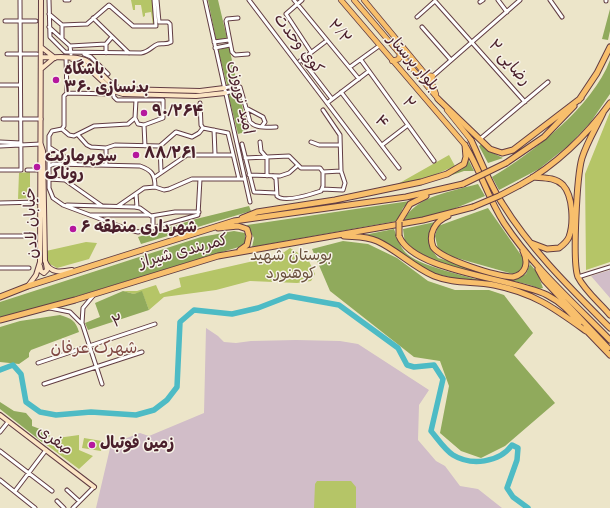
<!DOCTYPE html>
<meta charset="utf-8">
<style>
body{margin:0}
canvas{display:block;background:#ece5c9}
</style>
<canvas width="610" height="508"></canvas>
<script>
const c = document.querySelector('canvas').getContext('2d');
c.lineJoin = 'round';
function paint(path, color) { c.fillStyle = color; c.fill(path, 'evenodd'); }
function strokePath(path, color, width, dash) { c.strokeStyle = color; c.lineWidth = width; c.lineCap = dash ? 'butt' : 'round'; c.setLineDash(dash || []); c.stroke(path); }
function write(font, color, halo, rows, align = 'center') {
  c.font = font + ' "Indie Flower","Playpen Sans Arabic",sans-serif'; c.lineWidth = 3; c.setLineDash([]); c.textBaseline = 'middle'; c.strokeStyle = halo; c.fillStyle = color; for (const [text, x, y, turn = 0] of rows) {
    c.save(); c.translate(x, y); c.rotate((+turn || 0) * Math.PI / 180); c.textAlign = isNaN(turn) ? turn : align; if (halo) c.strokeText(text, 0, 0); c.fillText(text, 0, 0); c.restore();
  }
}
paint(new Path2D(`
 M610 270V298L591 276Z
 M206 328 218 336 224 342 236 343 251 341 296 340 340 341 358 344 429 390 419 405 418 440 436 461 445 466 460 486 478 489 502 508H96L111 444 140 433 149 436 204 413Z`), '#d1bdc8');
paint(new Path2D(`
 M131 0H154L155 24 153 25 151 12 145 13V16L143 17 141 5H135V10H133Z
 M610 112V262L586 270 585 174Z
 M449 155 455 166 432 176 396 185Z
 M30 172V198L18 199 19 173Z
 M86 242 97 243 89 259 57 268 48 263 46 251Z
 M290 248 308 259 315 274 311 281 297 283 250 281 216 290 164 297 149 310 142 292 134 294 123 291H137L156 285 160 294 181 287 179 278 280 255Z
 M79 435V450L93 456 79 469 44 443 50 439Z
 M84 438 102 441 101 451 82 448Z
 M317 481H351L356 487V508H314L315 484Z`), '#b5c567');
paint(new Path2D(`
 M208 0H218L227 38 216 40Z
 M610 9V31L608 40 602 39Z
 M229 47 237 83 227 85 218 50Z
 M610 60V94L590 123 569 145 539 169 499 190 492 177C533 153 593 106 610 60Z
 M239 92 248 131 238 134 228 94Z
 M482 144 491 152 503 158 488 163 479 146Z
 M468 159 474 171H464L446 177 462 169Z
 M478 184 485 196 446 212 404 221C414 196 454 191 478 184Z
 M410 201 403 208 397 221 252 247 254 238 247 225Z
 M249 206 251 211 141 244 138 237 196 219Z
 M488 208 523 258 524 266 519 272 513 274 446 255 438 249 435 236 438 226Z
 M435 222C426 235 428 247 438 258L514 280 526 274 530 264 537 272 543 288 540 289C527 283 517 282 504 279 470 272 432 264 405 243L403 229Z
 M394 229C397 237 399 245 405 252 417 266 467 276 486 282 464 280 443 278 423 268 402 258 388 240 364 235Z
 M234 231 245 233V243L242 246 45 306 0 317V302L201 237Z
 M343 241 368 244 397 258 428 281 455 290H489L504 295 533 333 514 355 555 403 505 446 481 458 461 451 440 433 449 386 440 361 414 357 330 291 312 249Z
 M123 291 134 294 142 291 149 310 88 330 85 323 100 317 95 303Z
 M60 315C71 318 76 321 79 332L31 350 29 353V357L19 364 0 362V327L20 321Z
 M0 402 14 411 26 413 32 420V426L48 432 50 436 42 442 0 409Z`), '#90aa5c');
strokePath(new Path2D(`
 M0 370 13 365 21 374 26 402 40 412 56 415 91 412 136 415 154 410 167 400 177 387 180 322 194 310 232 314 258 308 289 296 339 305 398 348 407 365 414 367 434 365 443 379 431 431C437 438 445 450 453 455 471 466 499 463 512 445L518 448 517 460 507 488 513 497 528 508`), '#4dbbc5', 5.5);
const street = new Path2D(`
 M49 0 50 37 65 52 141 53C149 52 152 46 158 44 163 43 166 45 171 42L170 24 168 22H159L157 0
 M65 0H69
 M205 0 250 202
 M249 0 384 178
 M294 0 359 79
 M302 0 286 14 311 52
 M498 0 507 12
 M550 0 562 17
 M606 1V0
 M480 2 483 0
 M49 14 62 25 87 24 109 5 133 26H156L154 0
 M417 17 435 1 525 102
 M93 18 129 53
 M238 18 227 19 226 21 232 52 235 55 248 54
 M5 21H36
 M49 27 70 46 71 54
 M422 27 451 60
 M62 38V25
 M214 42 229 40 230 42V45L215 48
 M70 46 106 44
 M106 53V44L112 37
 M7 54H37
 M84 54 91 57 108 74
 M302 60 332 99
 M361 60 434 161
 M300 61 325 42
 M350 67 379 46
 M433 76 520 0
 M0 85H19
 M239 87H240L250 122C257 129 267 127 276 127
 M224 88 238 85 239 90 225 93
 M341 92 399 168
 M67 93 113 94
 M200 103 201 125 203 128 228 133 239 179
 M327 103 369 71
 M246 108 263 117 265 122 262 126
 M135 118 136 100
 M3 119H41
 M144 125 145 146
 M62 129 52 131 49 136V188L53 198 63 205 130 230 138 232 198 215 200 179
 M62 129 69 135 74 136 94 126 128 124 135 118 138 124 144 125 163 118V100H117L114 97 113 91
 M62 129 64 126V96L67 93 66 58
 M214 130 215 154
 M78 135 87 145 91 147 106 148 115 145 160 146 176 132 192 137 199 133 203 128
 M480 139 548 82
 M0 142 21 143
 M260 142 261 151 267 158V176
 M311 142 319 145H340
 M242 144 254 192 276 193
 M382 145 408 125
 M0 146 41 144
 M160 146 161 171
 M49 147 76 164
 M245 158 289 156 301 168H320L323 172 341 171
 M106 165V148
 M49 166 54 164 140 166C152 170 155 175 155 187
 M0 170H21L20 0
 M27 170H39
 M249 175 280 176 289 173 298 165
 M273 176 276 179 277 196C284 203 312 194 321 191L323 186V172
 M155 177 187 155H233
 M49 179 65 180 102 206
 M322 189 343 190 345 183 341 171 340 135 323 110
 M136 194 137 207
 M0 203 39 202
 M67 205 135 207 140 208 151 216 175 212H199
 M118 206 144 188 155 187 164 190 169 189 192 179H245
 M91 215H149
 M153 216V228
 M0 236H25
 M0 268H29
 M578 277 610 267
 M93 296 83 308 82 323 102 384
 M50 308 70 312 81 323
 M38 363 155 324
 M44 384 142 352
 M0 432 8 422
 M0 451 52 491
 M0 480 35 508
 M67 490 79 501
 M15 491 46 450
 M57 501 64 508
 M73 508 94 487`);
const secondary = new Path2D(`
 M41 47 55 58
 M41 57C52 58 78 55 87 61 100 69 106 83 120 89L200 91 224 88
 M72 59 84 64 113 91 123 94 196 96 225 93
 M41 69 54 58
 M41 145 43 151 45 261C50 274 61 272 72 270
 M40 266 41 271 44 273 47 270 46 264
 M28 286 36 275 40 262 41 0
 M0 415 94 487`);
const primary = new Path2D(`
 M341 0 465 145
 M354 0 440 101
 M364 0 426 75 433 76 431 81 436 94
 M392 61 399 59 400 53
 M447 110 471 140`);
const highway = new Path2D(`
 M438 99 490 149 502 153 513 150 581 98
 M579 100 597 73 610 47
 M603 113C596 128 587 142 582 158 577 175 572 262 578 277 585 291 600 303 610 315
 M471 140C481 161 489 183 502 203 531 250 571 289 610 328
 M466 147C481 172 488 198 504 223 533 267 574 303 610 340
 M506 163 544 137 574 106
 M520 185C555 166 587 135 610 103
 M448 216C435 221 428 234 433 247 442 260 496 276 513 277 526 274 529 263 523 251
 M242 218 257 212 335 200 421 182 447 174 464 164 466 157 465 145
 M399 222 410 204 426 196
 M218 228 238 226 247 229 249 236 247 245 240 250
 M344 236C355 237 366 236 377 241 397 250 413 267 434 276 454 284 473 281 494 285 534 293 554 308 586 331
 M399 236C413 272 513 278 547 295 561 302 570 312 579 323
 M531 243 547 249 559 248C563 245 567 242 569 237 574 223 573 196 563 185 555 177 543 178 533 177
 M538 269 544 280 608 348
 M0 297 28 286 234 221 406 197 463 184
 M0 320 75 300 218 256 423 220 473 207
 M585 329 610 355`);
strokePath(street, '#623d43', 5);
strokePath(secondary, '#623d43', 6);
strokePath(primary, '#623d43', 6);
strokePath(highway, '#623d43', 7);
strokePath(street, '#fff', 3);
strokePath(secondary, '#fce5c4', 4);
strokePath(primary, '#f8bf6c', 4.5);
strokePath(highway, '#f8bf6c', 5);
const highwayBridge = new Path2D(`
 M463 184 506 163
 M473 207 499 196 520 185
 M399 236V222`);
strokePath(highwayBridge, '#623d43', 7, []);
strokePath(highwayBridge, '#f8bf6c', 5);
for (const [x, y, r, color] of [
 [56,80,4,"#b5179e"],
 [144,113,4,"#b5179e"],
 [136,155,4,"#b5179e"],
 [37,167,4,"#b5179e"],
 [73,229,4,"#b5179e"],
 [92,445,4,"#b5179e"]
]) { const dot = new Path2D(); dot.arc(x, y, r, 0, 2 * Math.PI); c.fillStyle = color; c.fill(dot); strokePath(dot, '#f7f3e8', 1.5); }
write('16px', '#4a1f2b', '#f7f3e8', [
 ["۲/۲",338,33,50],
 ["کوی وحدت",297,45,53],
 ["بلوار پرستار",412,64,49],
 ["رضایی ۲",508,64,49],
 ["امید نوروزی",239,98,78],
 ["۲",407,104,54],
 ["۴",380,123,52],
 ["خیابان لادن",33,223,-92],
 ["کمربندی شیراز",184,253,-15],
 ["۲",118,323,-18],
 ["صفری",54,442,37]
]);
write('bold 16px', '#4a1f2b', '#f7f3e8', [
 ["باشگاه",64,71],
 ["بدنسازی ۳۶۰",64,89],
 ["۹۰/۲۶۴",152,113],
 ["۸۸/۲۶۱",144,155],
 ["سوپرمارکت",45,158],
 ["روناک",45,176],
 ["شهرداری منطقه ۶",81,229],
 ["زمین فوتبال",100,445]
], 'left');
write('16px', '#6a513d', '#f7f3e8', [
 ["بوستان شهید",291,257],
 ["کوهنورد",291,275]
]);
write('17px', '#814944', '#f7f3e8', [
 ["شهرک عرفان",94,350]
]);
</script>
